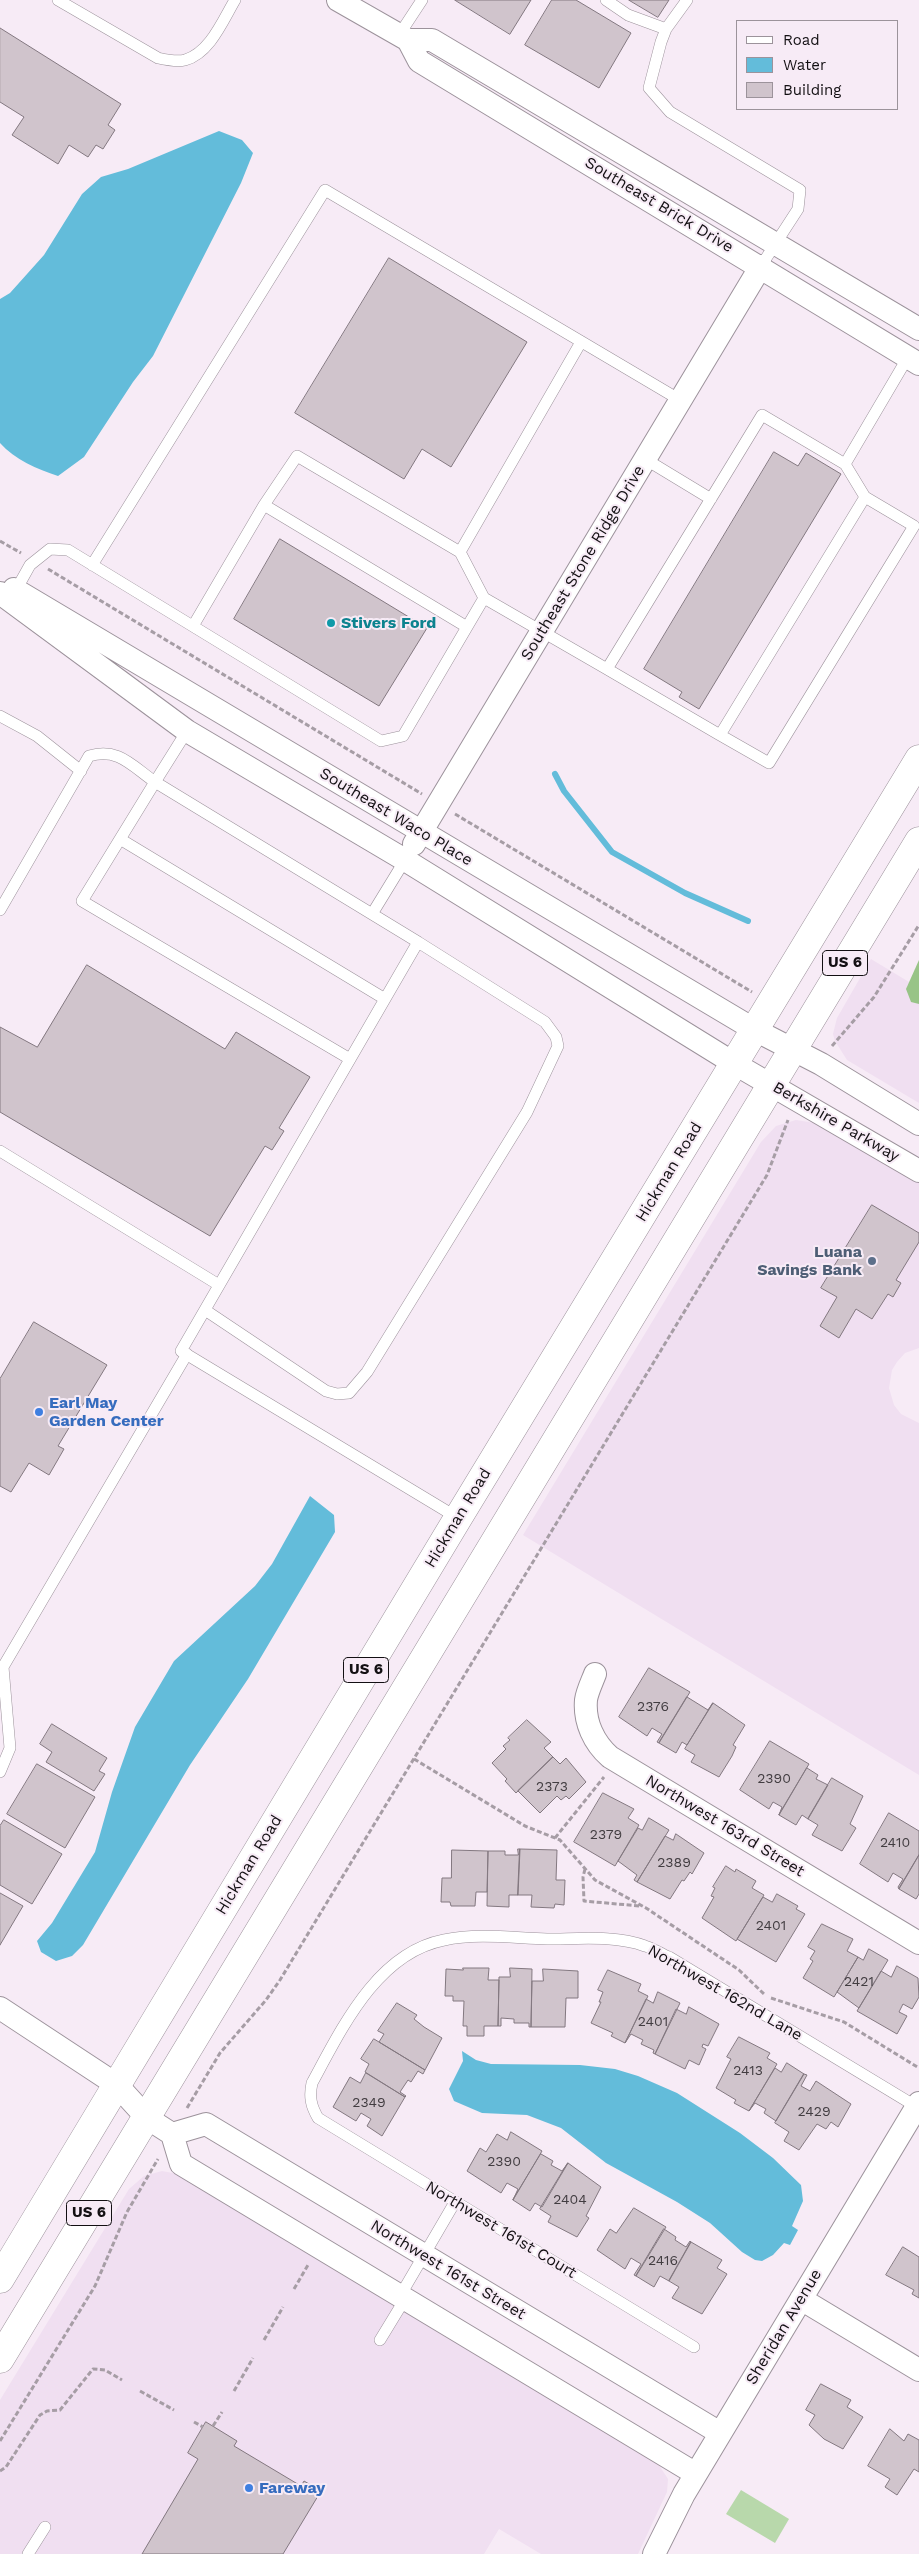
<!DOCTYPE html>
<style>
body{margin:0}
#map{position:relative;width:919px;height:2554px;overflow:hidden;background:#f7ebf6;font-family:"Work Sans",sans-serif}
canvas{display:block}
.legend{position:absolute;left:736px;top:20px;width:162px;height:90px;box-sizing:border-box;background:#f7ebf6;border:1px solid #9c939b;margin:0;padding:6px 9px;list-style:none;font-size:15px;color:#131013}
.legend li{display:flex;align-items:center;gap:10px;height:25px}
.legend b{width:25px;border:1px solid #9c939b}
</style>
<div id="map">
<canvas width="919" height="2554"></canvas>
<ul class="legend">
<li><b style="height:6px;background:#fff"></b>Road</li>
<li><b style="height:14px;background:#63bcda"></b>Water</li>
<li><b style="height:14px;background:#d0c4cc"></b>Building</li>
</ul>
</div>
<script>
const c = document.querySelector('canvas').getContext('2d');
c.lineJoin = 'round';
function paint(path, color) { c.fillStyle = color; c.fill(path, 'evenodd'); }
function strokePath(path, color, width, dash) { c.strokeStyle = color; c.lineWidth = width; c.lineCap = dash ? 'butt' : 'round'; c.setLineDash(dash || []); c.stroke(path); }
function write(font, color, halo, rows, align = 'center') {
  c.font = font + ' "Work Sans",sans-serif'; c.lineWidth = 4; c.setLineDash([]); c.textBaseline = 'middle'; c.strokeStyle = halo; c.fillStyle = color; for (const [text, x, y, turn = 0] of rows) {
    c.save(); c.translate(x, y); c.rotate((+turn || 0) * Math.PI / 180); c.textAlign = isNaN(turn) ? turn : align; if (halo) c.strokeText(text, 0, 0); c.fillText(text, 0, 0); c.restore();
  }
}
paint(new Path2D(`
 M871 959 919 988V1103L847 1060 835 1041 833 1034 837 1018Z
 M796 1120 815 1123 919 1179V1348L905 1353 897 1362 892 1370 889 1388 894 1405 901 1414 919 1423V1775L523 1535 761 1142 776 1126Z
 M162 2171 178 2174 657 2462 668 2479 667 2492 638 2554H541L499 2529 484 2554H0V2400L129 2189 144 2176Z`), '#f0dff1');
paint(new Path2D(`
 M741 2490 789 2519 775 2543 726 2514Z`), '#b8d8ab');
paint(new Path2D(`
 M919 960V1004L911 1002 906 989Z`), '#98c487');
paint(new Path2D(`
 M219 131 242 140 253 153 241 183 153 356 133 382 84 457 58 476C37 469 15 460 0 443V299L10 293 44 255 82 194 101 177 128 169Z
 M310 1496 334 1515 335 1532 248 1679 190 1765 83 1945 72 1956 56 1961 41 1952 37 1941 52 1923 95 1852 112 1792 135 1727 174 1661 255 1586 272 1564Z
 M462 2051 476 2060 491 2064 580 2065 615 2069 638 2076 677 2093 740 2133 773 2158 801 2185 803 2201 792 2226 798 2230 790 2245 784 2243 773 2255 762 2261 755 2260 742 2252 710 2223 677 2202 606 2163 561 2128 527 2115 482 2113 454 2101 449 2089 463 2061Z`), '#63bcda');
strokePath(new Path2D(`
 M555 774 564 791 612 852 685 893 748 921`), '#63bcda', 6);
const building = new Path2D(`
 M455 0H531L510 34Z
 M552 0H576L631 33 599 88 525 45Z
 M629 0H669L658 17Z
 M0 28 121 104 108 125 115 130 103 149 96 145 88 157 69 145 58 164 12 135 24 117 0 102Z
 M389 258 527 342 451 467 422 449 404 479 295 413Z
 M774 452 798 466 806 453 841 474 699 709 679 697 682 692 644 669Z
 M280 539 427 628 379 706 234 619Z
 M87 965 225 1049 236 1032 310 1077 279 1128 284 1131 272 1150 265 1146 210 1236 0 1112V1027L37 1047Z
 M872 1205 919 1233V1242L896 1280 901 1283 893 1297 888 1294 872 1319 856 1309 839 1338 820 1326 837 1297 821 1288Z
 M34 1322 107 1365 58 1446 64 1449 49 1475 29 1463 11 1492 0 1486V1379Z
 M649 1668 690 1692 659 1743 657 1742 662 1734 652 1728 647 1736 619 1717Z
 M687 1697 708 1710 713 1703 687 1745 682 1742 676 1753 659 1743Z
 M713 1703 745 1725 733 1745 736 1747 732 1756 719 1777 691 1762 695 1755 685 1749Z
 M527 1720 551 1742 544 1748 553 1757 516 1793 505 1781 507 1779 492 1763 506 1749 503 1746 510 1740 508 1738Z
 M52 1724 107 1758 99 1771 105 1774 94 1791 46 1762 52 1752 40 1744Z
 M770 1741 809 1764 779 1815 782 1807 773 1802 769 1809 740 1790Z
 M553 1757 560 1764 566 1758 586 1782 569 1799 566 1796 561 1800 557 1796 540 1813 518 1791Z
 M37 1764 95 1797 65 1848 7 1814Z
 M807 1768 818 1775 816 1779 828 1785 808 1819 802 1815 796 1825 779 1815Z
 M832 1778 863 1796 850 1824 856 1828 842 1851 812 1835 818 1825 808 1819Z
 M603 1793 634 1809 628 1818 639 1825 615 1866 574 1842Z
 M889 1813 919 1831V1855L899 1889 898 1887 903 1879 893 1873 888 1882 860 1864Z
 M649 1818 669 1830 637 1882 634 1880 637 1875 618 1861 638 1828 642 1830Z
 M4 1820 62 1854 32 1904 0 1885V1826Z
 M676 1834 704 1853 692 1874 690 1872 684 1881 682 1880 670 1899 637 1882 665 1836 673 1840Z
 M518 1849H520L518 1895H509V1907L487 1906 488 1851H505V1855H518Z
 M520 1849 557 1850 556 1880H565L564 1905 555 1904 554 1908 531 1907 532 1895H518Z
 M452 1850 488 1851 487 1892H476L475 1906H451L450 1902H441L442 1878H451Z
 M919 1855V1894L916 1899 899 1889Z
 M726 1866 735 1872 736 1869 756 1881 752 1888 764 1895 736 1941 702 1918 714 1897 711 1896 715 1888 713 1887Z
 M0 1893 23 1906 0 1945Z
 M777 1894 798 1906 796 1909 805 1914 776 1962 737 1939 763 1897 772 1902Z
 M822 1924 853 1939 847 1951 858 1957 834 1997 803 1978 813 1961 810 1959 815 1951 808 1947Z
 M869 1949 888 1960 859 2008 837 1992 858 1957 863 1960Z
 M897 1966 918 1978 919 1997 912 2009 903 2004 899 2012 907 2016 897 2034 857 2011 881 1971 891 1977Z
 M463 1968H489L488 1980H499L498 2026H484V2036H467V2026H463L464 2001H453V1996H445L446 1969 463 1970Z
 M510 1968 532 1969 531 2027H529V2023H514V2019L501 2018V2026H498L499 1977H510Z
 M543 1969 578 1971V1998H566L565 2027H531L532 1981H543Z
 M608 1970 641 1984 638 1991 648 1996 625 2043 611 2036 613 2033 591 2023 601 2002H599L603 1992 598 1990Z
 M658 1992 680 2003 655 2054 653 2053 654 2050 641 2044 643 2040 631 2034 625 2043 646 1999 653 2003Z
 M397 2003 417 2015 414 2019 424 2027 442 2038 425 2070 379 2042 384 2034 378 2031Z
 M689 2007 719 2024 708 2046 703 2044 702 2047 706 2049 699 2065 689 2060 685 2069 655 2054 676 2009 686 2014Z
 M739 2037 770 2053 767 2058 777 2064 749 2111 734 2103 736 2100 716 2088 731 2059 727 2057Z
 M374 2039 425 2070 423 2074 418 2071 411 2082 408 2080 400 2092 406 2096 405 2097 365 2072 369 2064 361 2059Z
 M787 2063 804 2074 776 2121 764 2113 766 2109 755 2103 749 2111 775 2068 781 2072Z
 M366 2073 405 2097 382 2136 367 2126 371 2119 361 2113 356 2121 333 2107 350 2077 360 2083Z
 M804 2074 807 2075 801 2086 810 2091 816 2081 851 2104 838 2127 831 2122 826 2129 817 2124 799 2150 784 2141 789 2132 775 2123Z
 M511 2132 542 2151 513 2200 518 2189 507 2183 501 2193 467 2171 480 2148 486 2152 497 2134 507 2140Z
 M541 2154 553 2161 551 2165 562 2171 568 2163 542 2207 535 2203 530 2211 513 2200Z
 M568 2163 601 2187 586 2216 589 2218 577 2237 548 2222 551 2216 540 2209Z
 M634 2208 666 2227 636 2276 634 2275 641 2264 631 2258 625 2269 597 2250 610 2229 616 2233Z
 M664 2229 676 2237 675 2240 686 2247 690 2241 691 2242 669 2281 660 2276 654 2287 636 2276Z
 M691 2242 722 2260 717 2268 727 2274 702 2314 672 2298 679 2287 669 2281Z
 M903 2247 919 2257V2298L912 2294 914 2290 886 2275Z
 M821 2384 851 2400 847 2407 863 2417 843 2449 824 2439 809 2425 815 2415 806 2410Z
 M206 2422 237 2441 234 2446 301 2486 304 2481 321 2491 283 2554H142L198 2459 188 2453Z
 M890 2429 904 2441 908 2434 919 2440V2472L914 2469 897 2495 885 2487 890 2479 868 2466Z`);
paint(building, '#d0c4cc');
strokePath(building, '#837880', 1);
const lane = new Path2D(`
 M58 0 158 58C167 60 177 62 185 60 210 53 223 20 235 0
 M606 0 628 15 666 29 661 42 649 88 670 112 800 190 798 209 761 266
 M666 29 687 0
 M399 35 422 0
 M645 459 711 499
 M845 464 865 497 720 735 769 763 914 526 865 497
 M264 505 467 627
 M92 565 325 190 680 400
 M16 590 30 565 50 549 68 550 381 741 403 736 484 598 607 669 762 415 845 464 908 357
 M484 598 460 552 581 342
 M193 626 264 505 297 456 460 552
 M607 669 720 735
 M0 716 37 736 81 771
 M187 731 155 782 372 914 405 860
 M120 839 385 999
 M0 910 89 756C118 747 132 766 155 782L82 901 350 1059
 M372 914 418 942 181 1351 458 1518
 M0 1151 219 1285
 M205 1310 326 1391 337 1394 349 1393 367 1372 527 1112 558 1046 556 1037 545 1022 418 942
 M0 1772 10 1748 3 1667 187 1354
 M400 2296 455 2202
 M380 2340 405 2299
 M694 2347 318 2118C311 2106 309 2097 312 2083 342 2028 377 1953 444 1940 477 1933 513 1938 547 1939 578 1939 615 1935 645 1946 653 1948 661 1954 669 1957L917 2107
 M28 2554 45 2527`);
const street = new Path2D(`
 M338 0 408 40H432L919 329
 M408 40 419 61 919 364
 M14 589 755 1030 821 1064 919 1124
 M0 593 187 731 405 860 735 1064 919 1171
 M414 844 761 266
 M595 1674C592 1682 587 1692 586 1700 584 1722 594 1743 610 1757L919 1943
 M0 2008 117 2085 147 2118 172 2134 181 2164 696 2474
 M172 2134 206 2124 720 2433
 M801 2299 919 2370
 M654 2554 684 2494 919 2103`);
const highway = new Path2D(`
 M0 2279 458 1518 919 759
 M0 2359 919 841`);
strokePath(lane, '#9c929b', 12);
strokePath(street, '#9c929b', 24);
strokePath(highway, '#9c929b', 29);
strokePath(new Path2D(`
 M0 541 21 553
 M48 569 422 794
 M455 814 752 992
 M832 1046 874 997 919 925
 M414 1759 525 1826 560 1840 595 1880 646 1908 739 1970 764 1994
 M555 1838 604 1777
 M585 1869 583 1877 584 1901 640 1906
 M771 1998 844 2022 919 2068
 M187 2108 220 2053 266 2000 280 1980 767 1175 788 1120
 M294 2289 308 2265
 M264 2340 283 2307
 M140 2391 174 2410
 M234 2391 253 2358
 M194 2422 203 2427
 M213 2426 222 2412
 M0 2441 95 2286 127 2212 158 2159
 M0 2471 6 2467 40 2415 47 2411 60 2410 93 2369 105 2370 122 2380`), '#a69da5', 3, [5, 2.5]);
strokePath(lane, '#fff', 11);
strokePath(street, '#fff', 22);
strokePath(highway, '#fff', 28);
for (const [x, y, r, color] of [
 [331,623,5,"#0f9aa8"],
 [872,1261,5,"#5c6f8a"],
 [39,1412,5,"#3f7fe0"],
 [249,2488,5,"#3f7fe0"]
]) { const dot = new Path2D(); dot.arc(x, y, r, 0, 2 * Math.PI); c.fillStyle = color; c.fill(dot); strokePath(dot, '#f7ebf6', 2); }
write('14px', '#423d41', null, [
 ["2376",653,1707],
 ["2390",774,1779],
 ["2373",552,1787],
 ["2379",606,1835],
 ["2410",895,1843],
 ["2389",674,1863],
 ["2401",771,1926],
 ["2421",859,1982],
 ["2401",653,2022],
 ["2413",748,2071],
 ["2349",369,2103],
 ["2429",814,2112],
 ["2390",504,2162],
 ["2404",570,2200],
 ["2416",663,2261]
]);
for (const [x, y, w] of [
 [845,963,45],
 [366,1670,45],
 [89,2213,45]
]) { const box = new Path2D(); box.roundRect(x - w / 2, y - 12.5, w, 25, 4); c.fillStyle = '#f7ebf6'; c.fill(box); strokePath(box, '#131013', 1); }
write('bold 15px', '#131013', null, [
 ["US 6",845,963],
 ["US 6",366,1670],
 ["US 6",89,2213]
]);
write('16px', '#131013', '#f7ebf6', [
 ["Southeast Brick Drive",659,205,31],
 ["Southeast Stone Ridge Drive",583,563,-59],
 ["Southeast Waco Place",396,817,31],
 ["Berkshire Parkway",836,1122,30],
 ["Hickman Road",669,1172,-59],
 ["Hickman Road",458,1518,-59],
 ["Northwest 163rd Street",725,1826,31],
 ["Hickman Road",249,1865,-59],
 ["Northwest 162nd Lane",725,1993,30],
 ["Northwest 161st Court",501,2230,31],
 ["Northwest 161st Street",448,2270,31],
 ["Sheridan Avenue",784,2327,-59]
]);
write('bold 16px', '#0d838f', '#f7ebf6', [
 ["Stivers Ford",341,623]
], 'left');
write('bold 16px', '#4e5e75', '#f7ebf6', [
 ["Luana",862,1252],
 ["Savings Bank",862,1270]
], 'right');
write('bold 16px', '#366cbe', '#f7ebf6', [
 ["Earl May",49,1403],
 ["Garden Center",49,1421],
 ["Fareway",259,2488]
], 'left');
</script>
